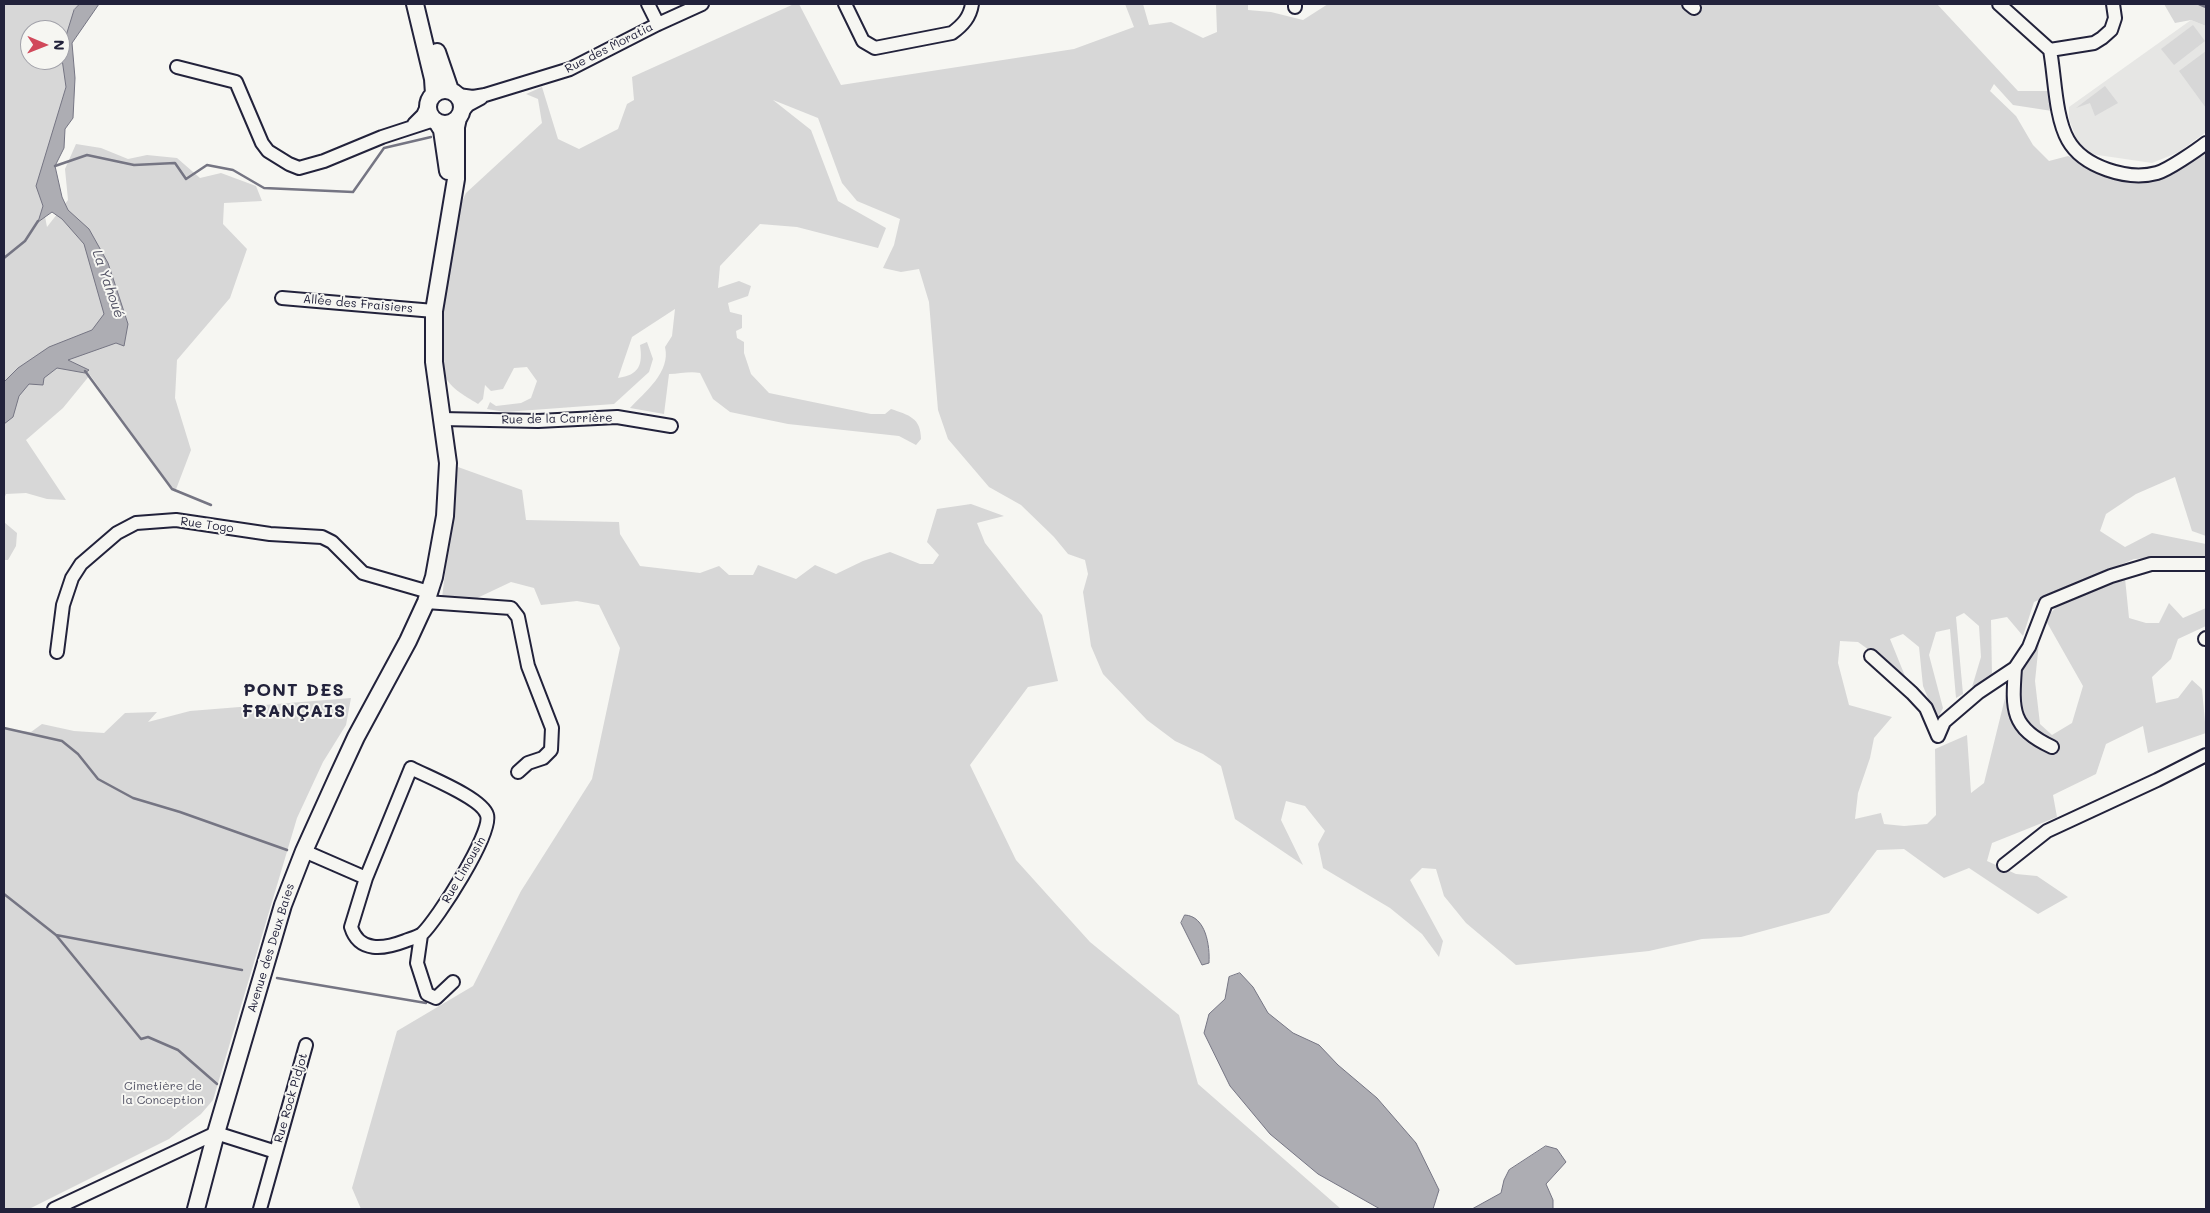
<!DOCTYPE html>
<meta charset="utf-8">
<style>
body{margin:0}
#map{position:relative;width:2210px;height:1213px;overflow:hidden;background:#f6f6f2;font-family:Mali,sans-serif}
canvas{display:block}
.frame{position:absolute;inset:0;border:5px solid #22223b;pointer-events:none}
.north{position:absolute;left:20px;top:20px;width:50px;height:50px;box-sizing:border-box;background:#f6f6f2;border:1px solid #a1a1a9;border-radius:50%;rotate:91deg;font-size:14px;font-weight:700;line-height:20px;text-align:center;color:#22223b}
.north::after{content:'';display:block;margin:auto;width:18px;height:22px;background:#d1495b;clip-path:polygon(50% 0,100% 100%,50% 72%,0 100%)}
</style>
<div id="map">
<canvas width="2210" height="1213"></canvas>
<div class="frame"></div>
<div class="north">N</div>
</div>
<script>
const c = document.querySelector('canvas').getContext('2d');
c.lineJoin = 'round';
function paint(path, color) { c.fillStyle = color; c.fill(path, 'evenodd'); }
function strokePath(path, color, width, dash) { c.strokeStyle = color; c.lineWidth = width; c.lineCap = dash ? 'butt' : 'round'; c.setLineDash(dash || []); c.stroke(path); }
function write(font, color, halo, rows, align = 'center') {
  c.font = font + ' Mali,sans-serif'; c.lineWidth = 4; c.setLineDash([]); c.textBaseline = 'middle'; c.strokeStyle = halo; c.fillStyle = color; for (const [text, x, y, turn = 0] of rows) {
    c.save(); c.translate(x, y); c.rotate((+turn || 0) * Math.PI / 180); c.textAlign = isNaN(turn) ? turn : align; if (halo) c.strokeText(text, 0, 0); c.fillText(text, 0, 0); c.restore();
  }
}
paint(new Path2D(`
 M2191 20 2206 26V132L2179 152 2152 163 2091 154 2078 143 2069 119V107Z`), '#e6e6e4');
paint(new Path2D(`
 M4 4H80L74 10 66 86 43 206 47 227 68 200 65 169 76 144 101 148 128 159 147 155 177 158 200 178 221 173 256 186 262 201 224 203 223 224 247 249 230 298 177 360 175 398 191 450 175 492 90 375 63 408 26 440 66 500 47 499 26 493 6 494 4 499ZM30 30H60V60H30Z
 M794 4H799L841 85 1074 49 1134 27 1125 4H1143L1149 25 1171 22 1203 38 1217 32 1216 4H1248V10L1271 12 1303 20 1328 4H1937L2018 91H2050L2052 111 2013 105 1994 84 1990 91 2016 116 2033 145 2049 161 2068 156 2125 179 2203 149 2206 153V536L2192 531 2175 477 2136 494 2106 514 2100 531 2125 547 2152 533 2206 544V559L2186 556 2134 559 2034 602 2023 636 2007 617 1991 620 1992 676 1972 687 1981 657 1979 626 1964 613 1956 617 1963 694 1956 698 1950 629 1936 632 1929 655 1943 708 1937 720 1923 686 1919 647 1903 634 1890 639 1905 676 1858 642 1840 641 1838 663 1849 705 1892 717 1874 738 1870 758 1858 793 1855 819 1881 813 1884 824 1904 826 1927 824 1936 815 1935 749 1967 735 1971 793 1984 783 2009 682 2020 672 2040 633 2035 681 2040 724 2052 735 2072 723 2083 686 2045 619 2065 598 2125 578 2129 618 2146 623H2159L2169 603 2183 618 2206 608V626L2178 639 2171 659 2152 677 2156 703 2178 698 2192 680 2202 689 2206 733 2148 753 2143 726 2106 744 2096 774 2053 795 2057 817 1992 843 1987 861 2016 874 2037 876 2068 897 2038 914 1969 868 1944 878 1904 849 1877 850 1829 913 1741 937 1702 939 1649 951 1516 965 1466 923 1444 896 1436 869 1422 868 1410 880 1443 941 1439 957 1422 934 1390 908 1323 868 1318 844 1325 831 1305 806 1286 801 1281 820 1303 865 1235 819 1221 766 1203 754 1175 741 1147 720 1103 674 1091 646 1083 592 1088 574 1085 560 1068 554 1054 537 1021 505 989 487 948 439 938 410 929 302 919 269 901 272 883 268 894 245 900 219 857 201 842 183 818 118 773 100 811 130 838 201 886 228 878 248 797 227 760 224 720 266 718 288 739 281 751 286 748 296 728 303 730 312 742 315V328L736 331 737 338 744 342V353L751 374 769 393 871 414H885L891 409C909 415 921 418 921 439L916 445 899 436 788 424 730 412 713 399 700 373C689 371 680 374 669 374L664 414 630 408C645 392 671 372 665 347L672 336 675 309 632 337 618 378C639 375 643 365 640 345L647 342 653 359 649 372 614 404 505 412 487 409 490 402 496 406 521 403 531 398 537 381 527 367 514 368 503 389 491 391 485 385 483 399 478 404C464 395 448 388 443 371 434 340 450 222 466 193L542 123 538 99 526 94 542 87 558 139 579 149 618 129 627 104 634 100 632 77Z
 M2164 4H2206V26L2191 20 2175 23Z
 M2193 25 2205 41 2174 65 2161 49Z
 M2206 51V108L2179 71Z
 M2105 86 2118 103 2095 116 2090 103 2076 108Z
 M458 467 522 490 526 520 619 522 620 534 640 566 700 573 719 566 729 575H753L758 565 796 579 815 565 836 574 863 561 890 552 920 564H933L939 555 927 542 937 509 971 504 1004 516 977 523 985 543 1042 615 1058 681 1028 687 970 765 1016 860 1090 942 1179 1015 1198 1084 1341 1209H361L352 1188 397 1031 473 986 521 891 592 779 620 648 599 605 577 601 541 605 534 588 511 582 475 599 442 598Z
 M4 522 17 533 16 546 8 560H4Z
 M351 698 346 725 323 762 297 818 213 1100 201 1114 169 1139 29 1209H4V729L31 732 42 724 74 731 104 733 125 713 157 712 148 722 190 711Z`), '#d7d7d7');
const water = new Path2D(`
 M80 4H99L72 43 75 78 73 118 65 129 64 148 55 166 62 197 68 210 89 229 108 263 128 324 124 346 116 343 68 360 89 370 85 373 57 368 44 378 43 385 29 384 19 396 13 417 4 424V382L18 368 49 347 92 330 104 314 84 244 62 219 52 212 38 222 43 206 36 186 66 87 61 52 74 10Z
 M1185 915C1206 916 1210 946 1209 963L1202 965 1181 923Z
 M1240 973 1253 987 1268 1013 1293 1033 1319 1045 1338 1065 1377 1098 1416 1143 1439 1190 1433 1209H1380L1318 1174 1270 1134 1230 1086 1204 1033 1209 1014 1225 999 1229 977Z
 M1546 1146 1557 1149 1566 1162 1546 1184 1553 1200V1209H1472L1501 1193 1504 1180 1509 1170Z`);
paint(water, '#adadb3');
strokePath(water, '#757583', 1);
strokePath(new Path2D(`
 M2199 4 2206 7
 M55 166 87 155 134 165 175 163 186 179 207 165 233 170 264 188 353 192 384 148 431 137
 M4 258 25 241 38 221
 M85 371 172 489 211 505
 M4 728 62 741 78 754 98 779 133 798 180 812 287 850
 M4 894 56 935 242 970
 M56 935 141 1039 148 1037 178 1050 217 1084
 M277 978 426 1003`), '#757583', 2.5);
const minor = new Path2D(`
 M648 4 658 24
 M845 4 863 41 875 48 952 33C963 25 970 17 972 4
 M1689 4 1694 8
 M1999 4 2050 50
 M1295 7V4
 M2050 50C2055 77 2055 117 2068 140 2083 167 2128 181 2157 173 2168 170 2197 150 2206 143
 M2050 50 2094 43 2102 38 2111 30 2115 18 2113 4
 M177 67 236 82 262 143 268 151 289 164 299 168 324 161 382 137 434 120
 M458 95 473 97 485 95 570 69 658 24 702 4
 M462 112 468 105 481 98
 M414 124 423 115 428 104
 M282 298 434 311
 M442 419 538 421 617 417 671 426
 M426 602 511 608 518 617 528 666 552 728 551 750 543 758 528 763 518 772
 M2205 639 2206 638
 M57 652 63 605 72 578 81 564 117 533 136 523 176 520 270 534 322 537 332 542 363 573 429 592
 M1871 656 1912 693 1926 708 1938 736 1944 722 1979 692 2015 668 2029 647 2046 603 2111 576 2151 564H2206
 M2015 668C2012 710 2011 728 2052 747
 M304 851 366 878 351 927C359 953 384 949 405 941 410 939 418 937 422 934 437 920 493 833 487 815 482 798 428 777 411 768L366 878
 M2004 865 2047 831 2157 780 2206 755
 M421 935 417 963 427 994 436 998 453 982
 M54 1209 216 1133 276 1152
 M260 1209 306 1045`);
const major = new Path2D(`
 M415 4 433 79 434 94
 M437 52 450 90
 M428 107a17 17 0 1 1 34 0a17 17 0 1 1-34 0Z
 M437 122 442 130 448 171
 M196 1209 216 1133 283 905 304 851 337 778 356 737 408 641 426 602 434 577 445 516 448 463 434 362V311L456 179V127L458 118`);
strokePath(minor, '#22223b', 16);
strokePath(major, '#22223b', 20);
strokePath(minor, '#f6f6f2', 12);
strokePath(major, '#f6f6f2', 16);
write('12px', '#22223b', '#f6f6f2', [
 ["Rue des Moratia",609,48,-27],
 ["Allée des Fraisiers",358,304,5],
 ["Rue de la Carrière",557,419,-1],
 ["Rue Togo",207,525,8],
 ["Rue Limousin",464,870,-60],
 ["Avenue des Deux Baies",271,948,-73],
 ["Rue Rock Pidjot",291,1098,-74]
]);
write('12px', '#4f4f62', '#f6f6f2', [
 ["Cimetière de",163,1086],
 ["la Conception",163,1100]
]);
write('italic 14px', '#535365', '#f6f6f2', [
 ["La Yahoué",108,284,71]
]);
c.letterSpacing = '1px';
write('bold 18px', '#22223b', '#f6f6f2', [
 ["PONT DES",294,690],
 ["FRANÇAIS",294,711]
]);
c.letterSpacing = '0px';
</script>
